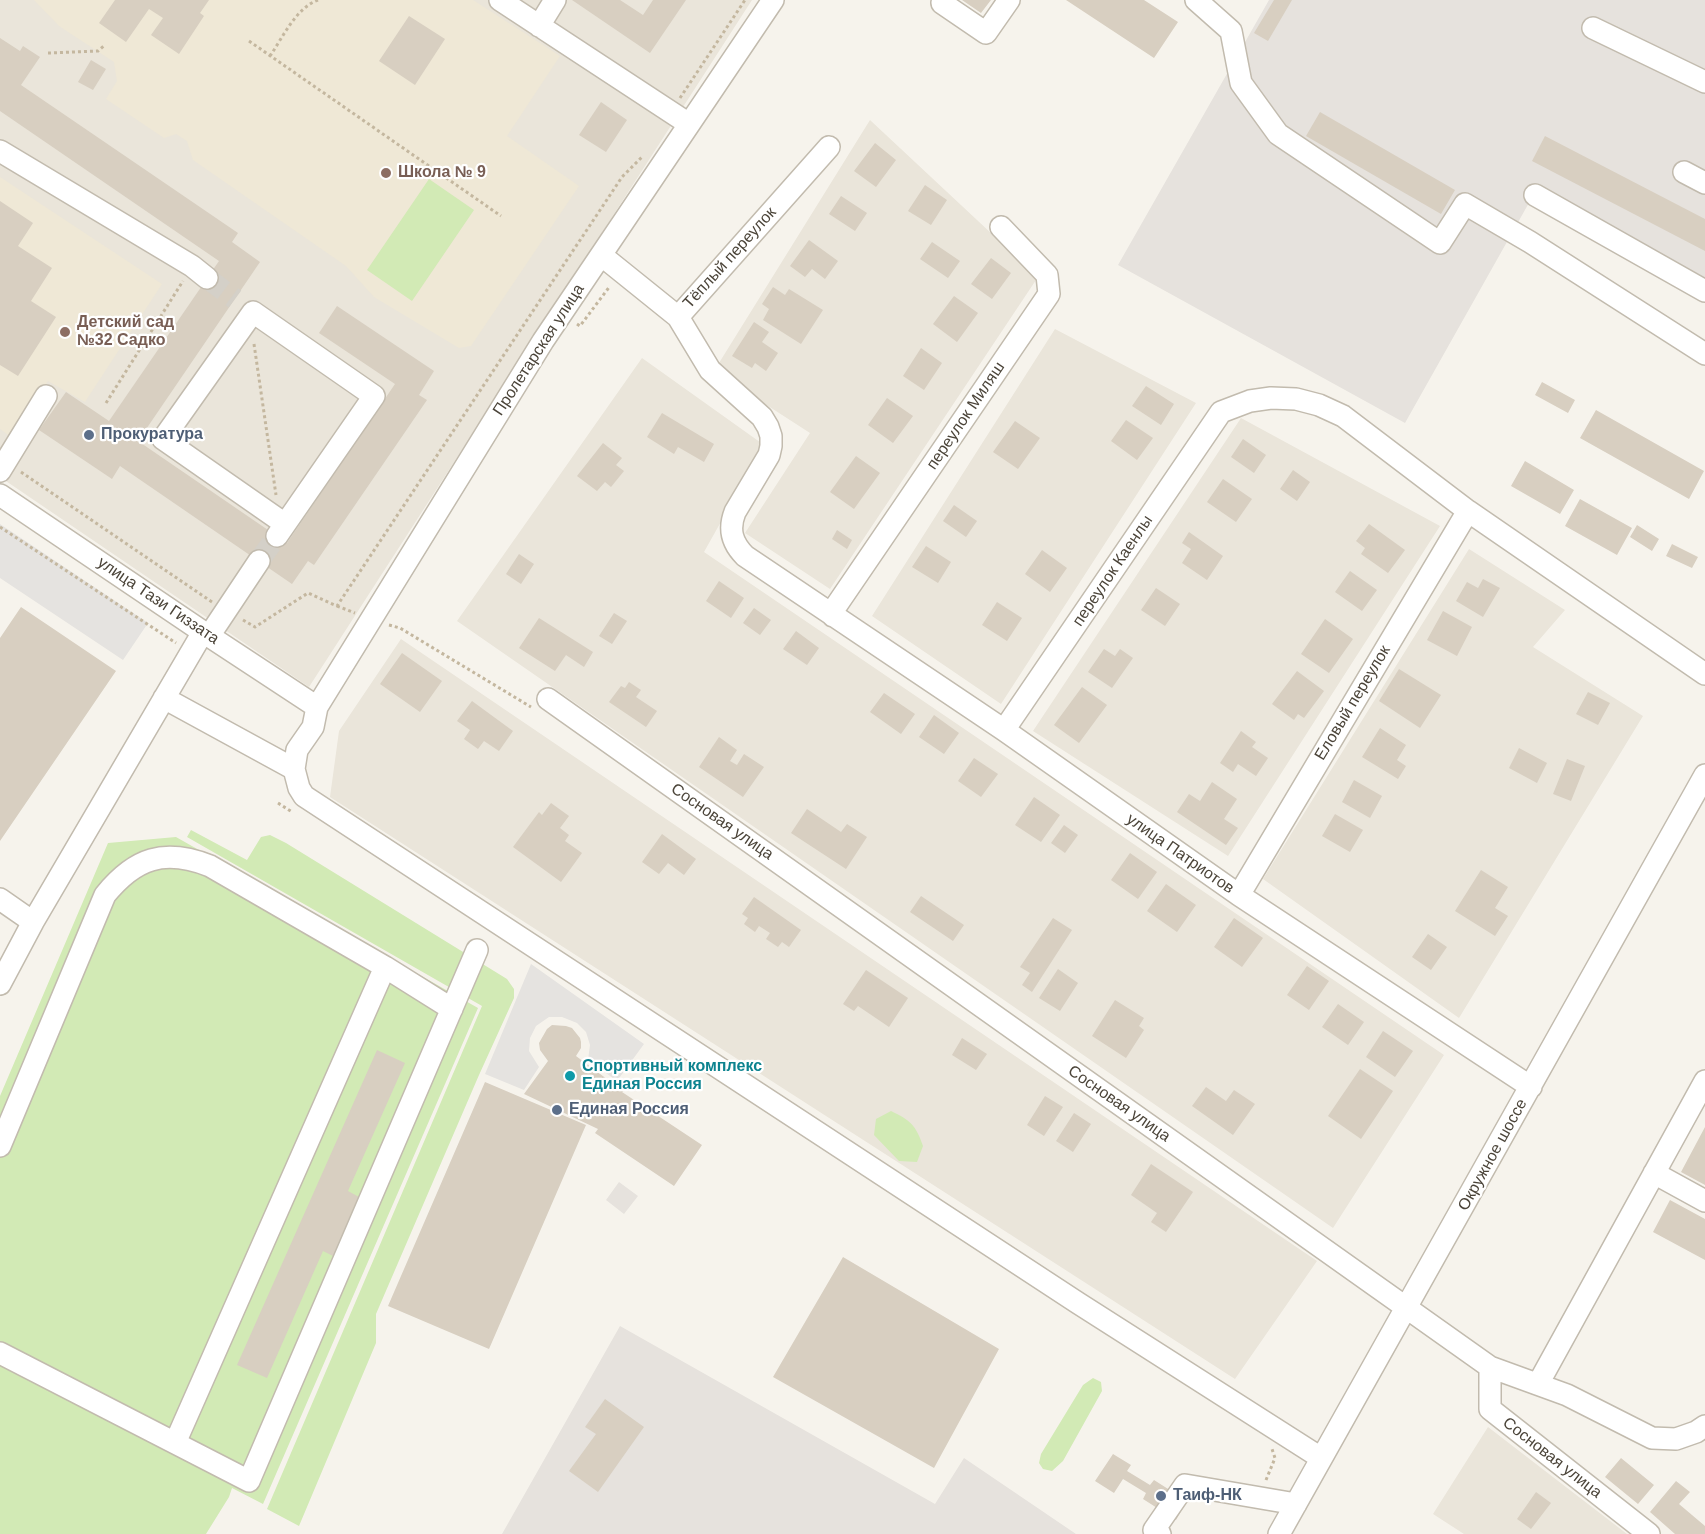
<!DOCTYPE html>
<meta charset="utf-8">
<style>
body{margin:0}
canvas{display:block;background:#f6f3ec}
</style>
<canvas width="1705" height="1534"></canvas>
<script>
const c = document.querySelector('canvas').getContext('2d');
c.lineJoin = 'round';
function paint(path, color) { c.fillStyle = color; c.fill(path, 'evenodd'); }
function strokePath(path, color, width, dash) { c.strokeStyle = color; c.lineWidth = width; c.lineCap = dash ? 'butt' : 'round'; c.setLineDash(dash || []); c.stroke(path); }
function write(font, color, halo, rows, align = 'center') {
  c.font = font + ' Helvetica,sans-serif'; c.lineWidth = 4.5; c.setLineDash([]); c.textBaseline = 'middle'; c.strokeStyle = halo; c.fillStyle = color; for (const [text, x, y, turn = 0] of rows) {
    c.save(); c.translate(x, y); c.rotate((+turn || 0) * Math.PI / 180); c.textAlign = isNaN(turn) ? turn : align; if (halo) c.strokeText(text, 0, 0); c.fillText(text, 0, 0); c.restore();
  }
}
paint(new Path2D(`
 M0 0H752L309 687 0 477Z
 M870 120 1038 277 830 589 745 533 810 433 714 371Z
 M1055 329 1196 403 1001 704 872 616Z
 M642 358 764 445 704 552 1444 1055 1333 1228 457 621Z
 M1241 418 1440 526 1228 856 1033 731Z
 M1469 549 1565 610 1533 647 1643 716 1459 1018 1263 879Z
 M401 639 1317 1261 1235 1379 330 797 339 731Z
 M1488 1427 1627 1534H1464L1433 1514Z`), '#eae5da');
paint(new Path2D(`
 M1269 0H1705V296L1530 201 1405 423 1118 265Z
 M619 1182 638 1196 624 1214 606 1200Z
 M620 1326 935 1504 964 1458 1076 1534H502Z`), '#e6e2dd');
paint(new Path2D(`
 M34 0H473L560 56 507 136 579 186 471 346 459 348 374 297 346 266 193 160 187 141 176 134 164 138 106 99 117 81 114 62 59 26Z
 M0 177 162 284 85 402 48 381 11 437 0 429Z`), '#efe8d6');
paint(new Path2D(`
 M429 179 474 210 412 301 367 270Z
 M191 830 247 860 261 837 270 835 286 843 507 979 514 989V998L479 1075 376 1314V1343L299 1526 267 1509 482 1006 187 837Z
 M176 837 478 1008 263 1504 232 1488 229 1497 206 1534H0V1096L108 843Z
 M891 1111C910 1120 916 1125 923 1146L917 1162 899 1161 874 1135 876 1119Z
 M1093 1378 1101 1382 1102 1391 1063 1461 1052 1471 1043 1469 1039 1463 1041 1454 1083 1385Z`), '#d2eab5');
paint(new Path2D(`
 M0 524 148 623 123 660 0 578Z
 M531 964 644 1044 617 1081 588 1060 590 1045 586 1032 577 1023 562 1017H549L536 1026 530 1038 529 1051 539 1067 524 1090 485 1074Z`), '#e5e3e0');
paint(new Path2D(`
 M115 0H209L200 13 204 16 179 54 151 35 163 18 149 9 126 42 99 23Z
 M572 0H620L643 15 653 0H686L650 53Z
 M962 0H991L981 13Z
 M1066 0H1144L1178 22 1154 58Z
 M1274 0H1292L1268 41 1254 33Z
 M409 16 445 39 415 85 379 61Z
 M0 38 20 51 23 46 40 57 21 85 238 233 232 242 260 262 138 441 287 543 395 384 319 333 337 306 434 371 419 395 427 400 314 565 308 561 292 584 120 466 112 479 39 430 66 392 109 421 219 261 0 111Z
 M91 60 106 69 93 90 78 82Z
 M601 102 627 120 606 152 579 135Z
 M1320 112 1455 190 1441 214 1306 136Z
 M1545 136 1705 219V251L1532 161Z
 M875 143 896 160 876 187 854 171Z
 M925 185 947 200 931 225 908 211Z
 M841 196 867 213 855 231 829 214Z
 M0 201 33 223 18 246 52 268 31 301 56 317 18 376 0 365Z
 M809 240 838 261 825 279 812 269 805 277 790 266Z
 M932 242 960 261 948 278 920 259Z
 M991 258 1011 273 992 299 971 284Z
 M773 287 785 295 789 289 823 310 801 344 763 320 769 309 762 304Z
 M954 296 978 313 957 342 933 324Z
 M754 322 769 332 762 342 778 353 766 371 755 363 752 368 732 356Z
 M921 348 942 363 924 390 903 376Z
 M1542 382 1575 400 1568 413 1535 395Z
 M1146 386 1174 404 1161 425 1132 406Z
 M887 398 913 416 893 443 868 425Z
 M1596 410 1704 471 1689 499 1580 438Z
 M662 413 714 444 704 462 678 447 674 454 647 437Z
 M1126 420 1153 438 1137 460 1111 441Z
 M1015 421 1040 438 1018 469 993 452Z
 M1243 439 1266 455 1254 473 1231 457Z
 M603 443 622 458 616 465 624 471 611 487 605 482 597 491 577 476Z
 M856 456 880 473 854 509 830 492Z
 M1525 461 1574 490 1560 514 1511 486Z
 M1293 470 1310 482 1297 501 1280 489Z
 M1223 479 1252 499 1236 522 1207 502Z
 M1580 499 1632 528 1617 555 1565 526Z
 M954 505 977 521 966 537 943 521Z
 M1369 524 1405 550 1388 573 1361 554 1365 548 1356 541Z
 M1637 525 1659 539 1652 551 1630 537Z
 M837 530 852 540 847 549 832 539Z
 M1189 532 1223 556 1207 580 1182 563 1191 549 1182 543Z
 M1672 544 1698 557 1692 568 1666 556Z
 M926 546 951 562 938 583 912 567Z
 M1042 550 1067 568 1050 592 1025 574Z
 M519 554 534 564 521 584 506 574Z
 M1350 571 1377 590 1362 611 1335 592Z
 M1483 579 1500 588 1483 617 1456 601 1467 582 1478 588Z
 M719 581 744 598 731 618 706 601Z
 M1156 588 1180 604 1165 626 1141 610Z
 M997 602 1022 618 1007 641 982 625Z
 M21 607 116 671 0 841V638Z
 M754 608 771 620 760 635 743 623Z
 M1443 611 1472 627 1457 656 1427 640Z
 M614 613 627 621 612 644 599 636Z
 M539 618 593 652 584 667 566 655 555 671 519 648Z
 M1325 619 1353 639 1329 673 1301 654Z
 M796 631 819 648 807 665 783 649Z
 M1104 649 1115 656 1120 649 1133 658 1112 688 1088 672Z
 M402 653 442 681 420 712 380 684Z
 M1399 669 1441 695 1420 728 1379 701Z
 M1297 671 1324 691 1304 718 1298 714 1294 720 1272 704Z
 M629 682 641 690 636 697 657 711 646 727 609 702 621 686 625 688Z
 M1082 687 1107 705 1079 743 1054 725Z
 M1588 692 1610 703 1598 725 1576 714Z
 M884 693 915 714 901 734 870 712Z
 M472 701 513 731 499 751 484 741 478 749 464 739 470 730 457 721Z
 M934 715 959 733 944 754 919 737Z
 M1380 728 1406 745 1397 760 1406 766 1398 779 1362 757Z
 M1241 731 1256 742 1252 747 1268 758 1256 776 1238 764 1233 772 1220 763Z
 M719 737 737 750 730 761 737 765 744 754 764 767 743 797 699 767Z
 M1519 748 1547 763 1537 783 1509 768Z
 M974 758 998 774 981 797 958 781Z
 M1567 759 1585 766 1571 801 1553 794Z
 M1354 780 1382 796 1370 818 1342 802Z
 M1212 782 1237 799 1224 819 1238 828 1226 845 1177 812 1189 794 1200 801Z
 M1034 797 1060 815 1041 842 1015 825Z
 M551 803 569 816 560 828 569 835 565 841 582 853 561 882 513 847 539 812 542 815Z
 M807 809 841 832 847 824 867 837 846 869 791 833Z
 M1335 814 1363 830 1350 852 1322 836Z
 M1064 825 1078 835 1065 853 1051 843Z
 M662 834 696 859 684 875 668 863 659 874 642 862Z
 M1130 853 1157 872 1138 899 1111 880Z
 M1481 870 1508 887 1495 908 1508 916 1495 936 1455 911Z
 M1166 884 1196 905 1177 932 1147 911Z
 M921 896 964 925 953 941 910 912Z
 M754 897 801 930 789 947 782 942 778 947 766 939 770 933 759 926 755 932 744 924 748 918 742 914Z
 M1053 918 1072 930 1032 992 1022 985 1030 973 1020 967Z
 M1234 918 1263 938 1242 967 1214 947Z
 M1428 934 1447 947 1431 970 1412 957Z
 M1307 966 1329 981 1309 1010 1287 995Z
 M1058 969 1078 983 1060 1011 1039 998Z
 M866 970 908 998 889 1027 858 1006 854 1011 843 1004Z
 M1115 1000 1144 1018 1139 1026 1144 1030 1126 1058 1092 1036Z
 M1338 1004 1364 1022 1348 1045 1322 1027Z
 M552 1025 566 1026 572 1028 580 1038 581 1042V1048L576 1056 623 1091 622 1092 702 1145 674 1186 595 1133 598 1129 524 1094 548 1061 540 1050 539 1043 547 1029Z
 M1383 1031 1413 1051 1395 1077 1366 1057Z
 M962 1038 987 1054 976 1070 952 1055Z
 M377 1050 405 1063 348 1191 359 1197 333 1256 323 1251 267 1378 237 1365Z
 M1360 1069 1393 1091 1361 1139 1328 1116Z
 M485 1082 586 1125 489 1349 388 1306Z
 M1206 1087 1226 1101 1234 1090 1255 1104 1233 1135 1192 1106Z
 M1045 1096 1063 1107 1044 1136 1027 1125Z
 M1074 1113 1091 1124 1073 1152 1056 1141Z
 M1705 1127V1185L1681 1172Z
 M1151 1164 1193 1192 1166 1232 1151 1222 1157 1213 1131 1195Z
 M1670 1200 1705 1219V1260L1653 1232Z
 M843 1257 999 1349 934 1468 773 1377Z
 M605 1399 644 1427 598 1492 569 1471 596 1434 585 1427Z
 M1113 1454 1131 1465 1127 1471 1150 1485 1154 1480 1187 1501 1176 1520 1143 1499 1146 1493 1123 1479 1114 1493 1095 1481Z
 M1621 1458 1654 1485 1638 1504 1605 1477Z
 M1676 1481 1690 1492 1679 1504 1705 1526V1534H1675L1650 1512Z
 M1536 1492 1551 1503 1531 1529 1517 1519Z`), '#d8cfc1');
strokePath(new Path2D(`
 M207 278 235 299
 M259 561 277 536`), '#d4d0c8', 21, [21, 10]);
const minor = new Path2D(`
 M500 0 689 124
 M773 0 543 341 317 707 313 727 297 750 294 769 299 788 304 796 1078 1303 1321 1458
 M945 0 942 3 986 33 1009 0
 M1196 0 1231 31 1241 83 1278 134 1440 243 1465 204 1530 242 1705 354
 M539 26 555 0
 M1593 28 1705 82
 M0 151 192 266 207 278
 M1684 172 1705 183
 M1535 195 1705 291
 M601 255 678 317 710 370 762 417 768 427 771 436V446L769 455 735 512C728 530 732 543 745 556L1004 730 1239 895 1531 1087
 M678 317 829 147
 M0 471 46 396
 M0 495 203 632 317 707
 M277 536 374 396 253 312 163 439 285 524
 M833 616 834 609 1049 294 1047 275 1001 227
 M209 636 259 561
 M164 698 294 769
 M548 699 1490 1367V1409L1649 1534
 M1004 730 1221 412 1250 401 1271 398 1296 399 1319 405 1343 416 1468 511 1705 674
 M1239 895 1468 511
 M0 899 33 922
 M0 984 33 922 203 632
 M0 1146 105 895C135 858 164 848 210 866L385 967 452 1009
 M1654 1173 1705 1201
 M0 1353 249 1481 477 950
 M1490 1367 1567 1395 1652 1438 1676 1439 1696 1432 1705 1426
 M1538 1384 1705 1081
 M175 1443 385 967
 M1160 1534 1154 1530 1185 1485 1296 1504
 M1279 1534 1705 775`);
strokePath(minor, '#c2bbae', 24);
strokePath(new Path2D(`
 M249 41 501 216
 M48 53 98 51 105 45
 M270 56C283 37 296 8 318 0
 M680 98 745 0
 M577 324 580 326 610 286
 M254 344 276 495
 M106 403 183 281
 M21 472 212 602
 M0 527 176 643
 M337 606 355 613
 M243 620 255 627 308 593 337 606 622 177 643 156
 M389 625 400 628 531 707
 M278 803 292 812
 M1266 1480 1275 1458 1272 1449`), '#c4b79f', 3, [3, 3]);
strokePath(minor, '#fff', 21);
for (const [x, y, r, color] of [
 [386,173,6,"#8d6e63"],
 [65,332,6,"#8d6e63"],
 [89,435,6,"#5c6f8a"],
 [570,1076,6,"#0f9aa8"],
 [557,1110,6,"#5c6f8a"],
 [1161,1496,6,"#5c6f8a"]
]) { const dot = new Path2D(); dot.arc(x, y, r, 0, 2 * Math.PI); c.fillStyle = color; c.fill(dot); strokePath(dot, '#fff', 2); }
write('bold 16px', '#785e54', '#fff', [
 ["Школа № 9",398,173],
 ["Детский сад",77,323],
 ["№32 Садко",77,341]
], 'left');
write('16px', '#4b4439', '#fff', [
 ["Тёплый переулок",730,258,-48],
 ["Пролетарская улица",539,350,-57],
 ["переулок Миляш",966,416,-56],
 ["переулок Каенлы",1113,571,-56],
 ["улица Тази Гиззата",158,601,34],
 ["Еловый переулок",1353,703,-59],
 ["Сосновая улица",722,822,35],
 ["улица Патриотов",1180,854,35],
 ["Сосновая улица",1119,1104,35],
 ["Окружное шоссе",1493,1155,-61],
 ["Сосновая улица",1552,1458,38]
]);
write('bold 16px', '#4e5e75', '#fff', [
 ["Прокуратура",101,435],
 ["Единая Россия",569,1110],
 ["Таиф-НК",1173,1496]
], 'left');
write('bold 16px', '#0d838f', '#fff', [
 ["Спортивный комплекс",582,1067],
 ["Единая Россия",582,1085]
], 'left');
</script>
